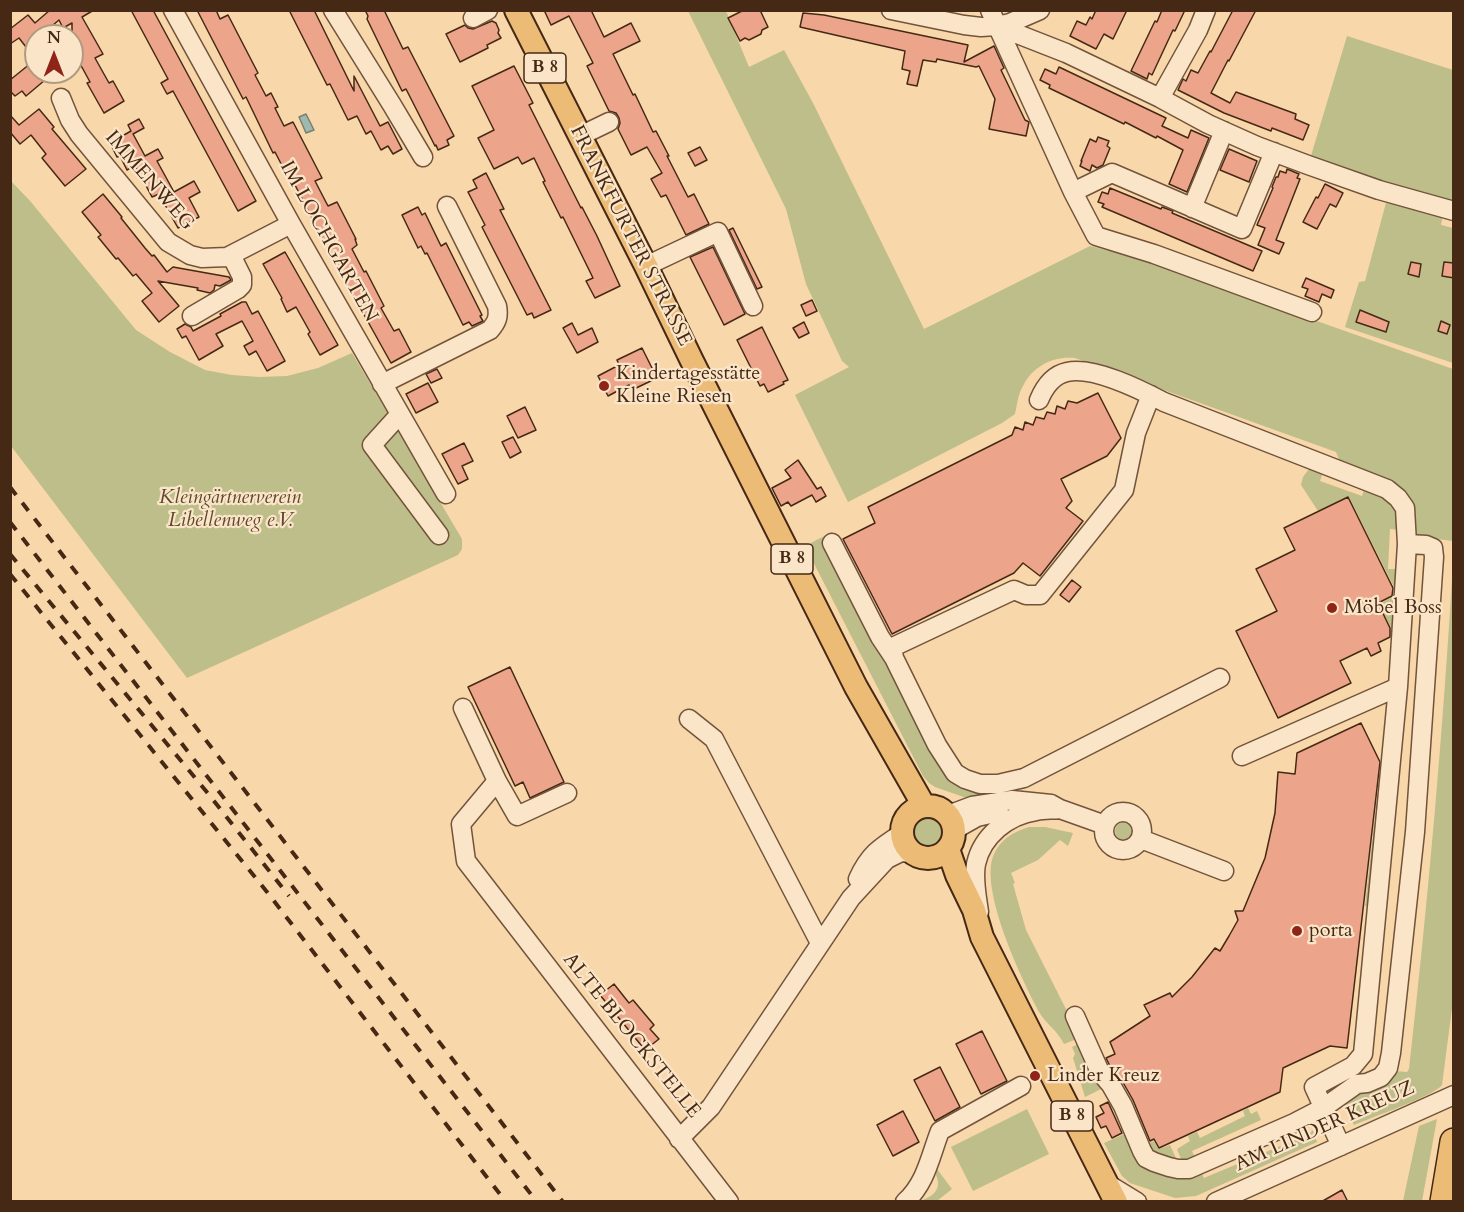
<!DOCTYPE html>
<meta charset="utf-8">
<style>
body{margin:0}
#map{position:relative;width:1464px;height:1212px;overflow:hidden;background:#f8d7ab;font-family:Cardo,serif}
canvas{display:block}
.frame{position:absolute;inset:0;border:12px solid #462915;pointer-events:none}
.north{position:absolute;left:24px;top:24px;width:60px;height:60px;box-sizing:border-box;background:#fae5c8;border:2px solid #b29a80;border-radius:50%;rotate:0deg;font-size:16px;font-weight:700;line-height:24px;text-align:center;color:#462915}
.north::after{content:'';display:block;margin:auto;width:21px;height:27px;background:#8f2418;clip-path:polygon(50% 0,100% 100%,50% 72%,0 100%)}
</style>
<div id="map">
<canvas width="1464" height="1212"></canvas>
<div class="frame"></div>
<div class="north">N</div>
</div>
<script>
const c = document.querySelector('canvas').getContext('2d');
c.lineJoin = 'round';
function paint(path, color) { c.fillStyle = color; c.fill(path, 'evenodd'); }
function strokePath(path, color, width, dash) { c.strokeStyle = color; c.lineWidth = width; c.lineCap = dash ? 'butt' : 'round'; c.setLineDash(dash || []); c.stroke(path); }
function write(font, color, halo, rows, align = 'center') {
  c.font = font + ' Cardo,serif'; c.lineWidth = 4.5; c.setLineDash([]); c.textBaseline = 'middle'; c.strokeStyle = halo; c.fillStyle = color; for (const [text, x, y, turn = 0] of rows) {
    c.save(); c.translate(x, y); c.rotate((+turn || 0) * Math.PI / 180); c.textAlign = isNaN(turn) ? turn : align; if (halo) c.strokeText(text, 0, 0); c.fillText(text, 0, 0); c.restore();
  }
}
paint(new Path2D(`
 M688 11H726L749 67 784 50 813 103 924 329 1090 246 1109 251 1115 245 1294 313 1453 369V541L1413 536 1411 503 1341 464 1336 452 1075 358C1053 356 1033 366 1023 386 1018 394 1017 405 1015 414L1002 423 848 502 795 395 849 367 842 361 806 284 786 209Z
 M1347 36 1453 70V203L1310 159Z
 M11 181 31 202 136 330 170 352 205 370 232 375 259 377 287 376 318 368 352 353 462 539V549L458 555 187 678 11 446Z
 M1387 199 1443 215 1441 225 1453 228V363L1345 327 1359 282 1365 281Z
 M1309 469H1314L1323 472 1320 481 1362 496 1365 487 1375 491 1396 507 1399 530 1390 529 1388 569H1398L1396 591 1349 497 1318 511 1301 485 1303 477Z
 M832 532 885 638 941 767 1009 787 1006 793 975 801 935 787 929 783 923 776 805 546Z
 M1453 563 1454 993 1442 1085C1434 1096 1370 1118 1354 1125L1348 1114 1346 1104 1350 1096 1395 1071 1407 1072 1409 1069C1428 901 1443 732 1453 563Z
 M1397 595 1394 634 1379 604Z
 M906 832a22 22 0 1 1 44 0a22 22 0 1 1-44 0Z
 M1115 831a9 9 0 1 1 18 0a9 9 0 1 1-18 0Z
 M1374 825H1380L1372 907 1365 906Z
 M1029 827H1045L1073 833 1068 846 1060 840 1038 860 1011 873 1015 883 1013 884 1026 930 1074 1025 1079 1038 1064 1044C1058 1031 1046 1024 1039 1012 1022 980 978 888 994 854 1001 839 1013 832 1029 827Z
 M1081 1043 1107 1086 1085 1097 1074 1061 1073 1058 1075 1054 1072 1047Z
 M1248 1108 1251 1114 1257 1111 1261 1120 1192 1151 1195 1158 1183 1164 1177 1149 1190 1141 1188 1136 1197 1132 1200 1138 1245 1116 1243 1111Z
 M1027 1109 1049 1154 973 1191 951 1147Z
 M1437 1119 1422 1201H1403L1419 1126Z
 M1313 1130 1317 1142 1196 1196 1175 1198 1130 1183 1122 1176 1104 1143 1129 1132 1141 1157 1200 1170 1204 1178 1309 1134Z
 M1154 1141 1159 1149 1170 1145 1179 1165 1150 1156 1143 1146Z
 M937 1169 952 1189 937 1201H923V1200C938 1194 942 1185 934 1171Z`), '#bdbe89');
const water = new Path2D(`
 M306 114 314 130 306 133 299 117Z`);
paint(water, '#9eb9ae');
strokePath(water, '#7b7f71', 1.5);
const building = new Path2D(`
 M50 10H94L82 17 103 54 95 58 109 83 113 81 124 101 104 113 87 83 90 82 72 49V23L63 28 59 20 40 36H36V39L26 47 19 38 10 44V29L28 15 35 23Z
 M131 10H153L256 201 238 211 173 91 167 94 161 83 168 79Z
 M197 10H216L220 19 228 15 258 73 255 75 266 96 271 93 278 107 275 108 284 126 293 122 322 178 315 181 328 206 337 202 356 239H355L357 245 352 249 364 272 366 271 384 306 381 308 394 331 399 329 411 352 391 363 333 259 294 183 292 185 275 152 273 153 246 97 243 99Z
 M289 10H314L354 91V76L380 126 388 122 402 149 393 154 388 146 381 150 371 131 366 134 357 116 348 120 330 84 327 85Z
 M365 10H384L403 49 408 47 454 136 447 140 449 145 438 150 436 145 435 146 406 89 402 91 367 19 368 16Z
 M544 10H591L604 37 631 23 640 41 613 54 633 95 635 94 653 132 656 131 669 156H667L688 197 694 194 709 224 686 235 666 195 661 197 651 179 662 173 647 147 631 155 618 129 620 123 619 118 616 113 609 111 587 66 593 63 569 16 551 25Z
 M744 10H760L768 27 762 30 761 34 749 40 745 38 740 41 728 18Z
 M1096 10H1127L1113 39 1104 34 1096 49 1070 36 1077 21 1086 25 1090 17 1092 19Z
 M1162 10H1185L1175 31 1173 30 1152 75 1149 73 1147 79 1131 71 1155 21 1157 22Z
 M1233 10H1256L1229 61 1228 60 1211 93 1230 103 1236 92 1296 114 1295 119 1309 125 1303 140 1272 128 1271 131 1224 113 1178 90 1183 79 1186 81 1191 70 1198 73 1210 51 1211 52Z
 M803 13 824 15 968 45 964 62 994 46 1004 68 1001 70 1025 120 1029 122 1026 136 989 129 995 99 979 66 976 67 937 59 936 62 923 60 917 86 907 84 910 71 902 69 905 51 800 27Z
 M492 21 496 23 499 30 498 33 501 38 487 45 488 48 460 62 446 34 465 25 468 28 473 29Z
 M36 59V72H38L45 80 26 96 22 91 15 96 10 91V80Z
 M514 66 533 103 529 105 581 208 582 207 597 236 620 286 595 298 586 281 593 278 563 217 561 218 543 182 545 181 534 158 522 164 518 157 494 169 478 138 494 130 472 86Z
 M1059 67 1166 118 1162 126 1188 138 1191 130 1209 138 1187 192 1169 184 1183 150 1157 136 1156 138 1125 122 1124 124 1049 88 1050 85 1040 80 1045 69 1056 74Z
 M39 109 54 127 52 129 86 169 65 186 42 158 46 154 31 135 20 144 10 132V115L19 125Z
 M139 119 144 128 133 134 145 156 158 149 163 158 157 161 174 192 194 181 200 192 189 198 199 217 178 228 159 194 152 197 135 165 127 170 120 156 117 157 110 143 131 131 128 125Z
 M1098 137 1109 141 1107 146 1110 148 1103 165 1097 168 1092 165 1090 171 1080 166 1082 161H1081L1090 139 1096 142Z
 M700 147 707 160 695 166 688 153Z
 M1229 149 1257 161 1249 182 1220 170Z
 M1287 169 1299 174 1297 178 1300 179 1276 240 1284 243 1279 254 1258 245 1265 228 1257 225 1273 188 1272 187 1276 177H1278L1280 171 1286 173Z
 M486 173 504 209 500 210 551 310 534 318 532 313 527 315 482 227 485 225 468 192 477 188 473 180Z
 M1325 184 1343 193 1336 207 1330 204 1317 229 1303 222 1316 197 1318 198Z
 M1110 188 1161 209 1162 207 1173 211 1172 213 1262 251 1253 271 1102 207 1104 204 1098 202 1102 192 1108 194Z
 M103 194 122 217 121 218 145 248 152 256 154 255 167 272 173 267 229 277 231 280 220 286 215 285 214 290 210 293 197 290 198 288 158 281 179 306 159 322 142 301 152 293 136 274 133 276 118 258 116 259 98 237 101 235 82 212Z
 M418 207 422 215 425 213 441 246 446 243 482 315 480 316 483 321 472 326 469 322 463 325 427 253 425 254 421 246 418 248 402 215Z
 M733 228 762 287 757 289 729 230Z
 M713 247 745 314 724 325 690 257Z
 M285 252 338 345 320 355 308 334 310 332 296 307 287 312 281 299 282 298 263 264Z
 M1411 262 1421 264 1419 277 1408 274Z
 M1444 262 1454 263V278L1442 276Z
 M1306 278 1334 290 1331 298 1322 294 1319 302 1305 296 1308 289 1302 287Z
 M812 300 817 311 806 316 801 305Z
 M242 302H246L252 314 258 311 285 361 267 371 256 351 249 355 244 346 253 341 242 321 216 334 223 346 199 360 186 336 182 338 177 329 185 324 191 327 193 331 221 316 220 314Z
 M1360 310 1389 322 1386 332 1356 322Z
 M1441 321 1450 325 1447 334 1438 331Z
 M804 322 809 333 799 338 793 328Z
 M572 323 578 335 592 328 598 342 577 353 563 328Z
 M762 327 788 380 783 382 784 384 768 392 764 384 760 386 737 340Z
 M642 348 657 378 632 390 629 385 608 396 598 376 619 365 617 360Z
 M437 369 442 378 431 383 426 374Z
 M428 383 438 402 416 413 406 394Z
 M1098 393 1121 438 1107 456 1061 479 1072 501 1066 508 1083 521 1040 576 1023 563 1014 573 892 634 843 539 875 523 868 507 1012 435 1015 427 1023 430 1025 422 1033 425 1036 417 1044 419 1047 412 1055 414 1057 406 1065 409 1068 401 1077 403Z
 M525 407 536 430 518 438 507 416Z
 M513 437 521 452 510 458 502 442Z
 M464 443 473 461 462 466 468 479 458 484 442 454Z
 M798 460 817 489 821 487 826 496 816 502 812 495 791 506 788 502 781 506 772 488 791 478 785 470Z
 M1348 497 1393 588 1392 596 1378 603 1390 628V637L1378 643 1381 651 1371 656 1367 648 1340 661 1351 683 1278 718 1236 631 1277 611 1256 569 1295 550 1284 528Z
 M1072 580 1081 587 1069 602 1060 595Z
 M510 667 564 782 530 798 523 782 515 786 468 687Z
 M1361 723 1380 762 1347 1048 1330 1046 1283 1068 1280 1092 1159 1148 1154 1139 1150 1141 1133 1100 1121 1079 1110 1066 1106 1058 1115 1054 1110 1042 1150 1016 1144 1005 1170 993 1172 997 1192 977 1215 948 1220 951 1229 936 1238 920 1235 911H1243L1265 858 1275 813 1278 772 1295 774 1297 753Z
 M614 984 629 1003 633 1000 654 1025 650 1029 659 1039 645 1050 600 995Z
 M982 1031 1007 1081 981 1094 956 1044Z
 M940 1067 960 1107 935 1121 914 1080Z
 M1108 1102 1122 1133 1112 1138 1106 1126 1101 1128 1096 1117 1104 1113 1100 1106Z
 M903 1111 919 1142 893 1156 877 1125Z
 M1342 1190 1348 1202H1321Z`);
paint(building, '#eca58b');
strokePath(building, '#462915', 1.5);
const minor = new Path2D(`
 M173 10 291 224 446 494
 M333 10 392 105 423 157
 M891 10 964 25 981 27 997 26 1066 53 1160 98 1208 124 1257 146 1308 165 1379 190 1454 211
 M990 10 1073 192 1096 236 1154 254 1312 312
 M473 18 488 10
 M997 26 1010 23 1040 10
 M61 98 70 120 79 134 168 242 190 255 202 258 227 257 291 224
 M1160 98 1198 30 1206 10
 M580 136 609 122
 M1073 192 1112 173 1242 229 1274 152
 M1192 208 1224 131
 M646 266 718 232 753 306
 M192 316 238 289 242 285V277L231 255
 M382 384 490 330C497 322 499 317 497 306L447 206
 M1151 395 1136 433 1124 490 1040 595H1026L1014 590 895 646 893 652 894 658 937 745 955 773 965 779 980 784H998L1024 778 1220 678
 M1039 400C1044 388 1053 375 1067 372 1094 366 1141 390 1164 402L1387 489 1398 498 1405 508 1407 544 1398 687 1363 1054 1353 1066 1314 1087 1341 1146
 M400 414 372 445 439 535
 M832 543 880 637 894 658
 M463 708 497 781 461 824 466 861 729 1202
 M689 719 714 739 820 943
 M1242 756 1398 687
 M497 781 517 816 567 793
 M1104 831a19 19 0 1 1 38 0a19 19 0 1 1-38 0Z
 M948 815 972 806 1012 800 1051 804 1060 809 1105 825
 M954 830 977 817 999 812
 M1141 839 1224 871
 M858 879C869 855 879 848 901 834
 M979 912C977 897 973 879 976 864 982 836 1008 815 1036 811 1044 809 1052 810 1060 809
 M1075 1016 1100 1072 1111 1085 1123 1106 1142 1151 1146 1158 1154 1162 1169 1167 1178 1169H1189L1294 1123 1323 1108 1357 1084 1367 1083 1381 1077 1388 1068 1391 1053 1415 832 1434 557 1433 548 1426 545 1407 544
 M679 1139 711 1107 851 898 887 859 901 852 911 853
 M1106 1183 1137 1202
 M905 1202C926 1183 930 1157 940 1131L1021 1086
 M1216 1202 1454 1095`);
const major = new Path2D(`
 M516 10 646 266 692 361 856 687 924 806
 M902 832a26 26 0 1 1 52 0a26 26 0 1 1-52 0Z
 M948 849 957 875 974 910 982 937 1116 1202`);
const highway = new Path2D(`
 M1444 1202 1454 1142`);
strokePath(minor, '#72543a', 21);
strokePath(major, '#462915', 26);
strokePath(highway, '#462915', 30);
strokePath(minor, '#fae5c8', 18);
strokePath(major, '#ecbc76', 22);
strokePath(highway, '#ecbc76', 27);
strokePath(new Path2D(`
 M10 487 563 1202
 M10 522 537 1202
 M10 554 206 791 289 896
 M10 574 267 892 506 1202`), '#462915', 4, [10, 10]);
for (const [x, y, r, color] of [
 [604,386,6,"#8f2418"],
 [1332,608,6,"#8f2418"],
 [1297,931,6,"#8f2418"],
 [1035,1076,6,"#8f2418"]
]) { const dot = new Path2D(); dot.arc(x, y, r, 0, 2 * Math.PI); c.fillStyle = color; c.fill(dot); strokePath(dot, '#fae5c8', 2); }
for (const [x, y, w] of [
 [545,68,42],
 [792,559,42],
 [1072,1116,42]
]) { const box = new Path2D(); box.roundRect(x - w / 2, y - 15, w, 30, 4.5); c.fillStyle = '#fae5c8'; c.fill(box); strokePath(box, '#462915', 1.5); }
write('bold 18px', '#462915', null, [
 ["B 8",545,68],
 ["B 8",792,559],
 ["B 8",1072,1116]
]);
write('20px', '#462915', '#fae5c8', [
 ["IMMENWEG",149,181,49],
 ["FRANKFURTER STRASSE",630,236,63],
 ["IM LOCHGARTEN",328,242,61],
 ["ALTE BLOCKSTELLE",631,1036,51],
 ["AM LINDER KREUZ",1325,1127,-24]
]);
write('20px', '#462915', '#fae5c8', [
 ["Kindertagesstätte",616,374],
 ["Kleine Riesen",616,397],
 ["Möbel Boss",1344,608],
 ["porta",1309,931],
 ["Linder Kreuz",1047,1076]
], 'left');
write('italic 20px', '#5e472c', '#fae5c8', [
 ["Kleingärtnerverein",230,498],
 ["Libellenweg e.V.",230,521]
]);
</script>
